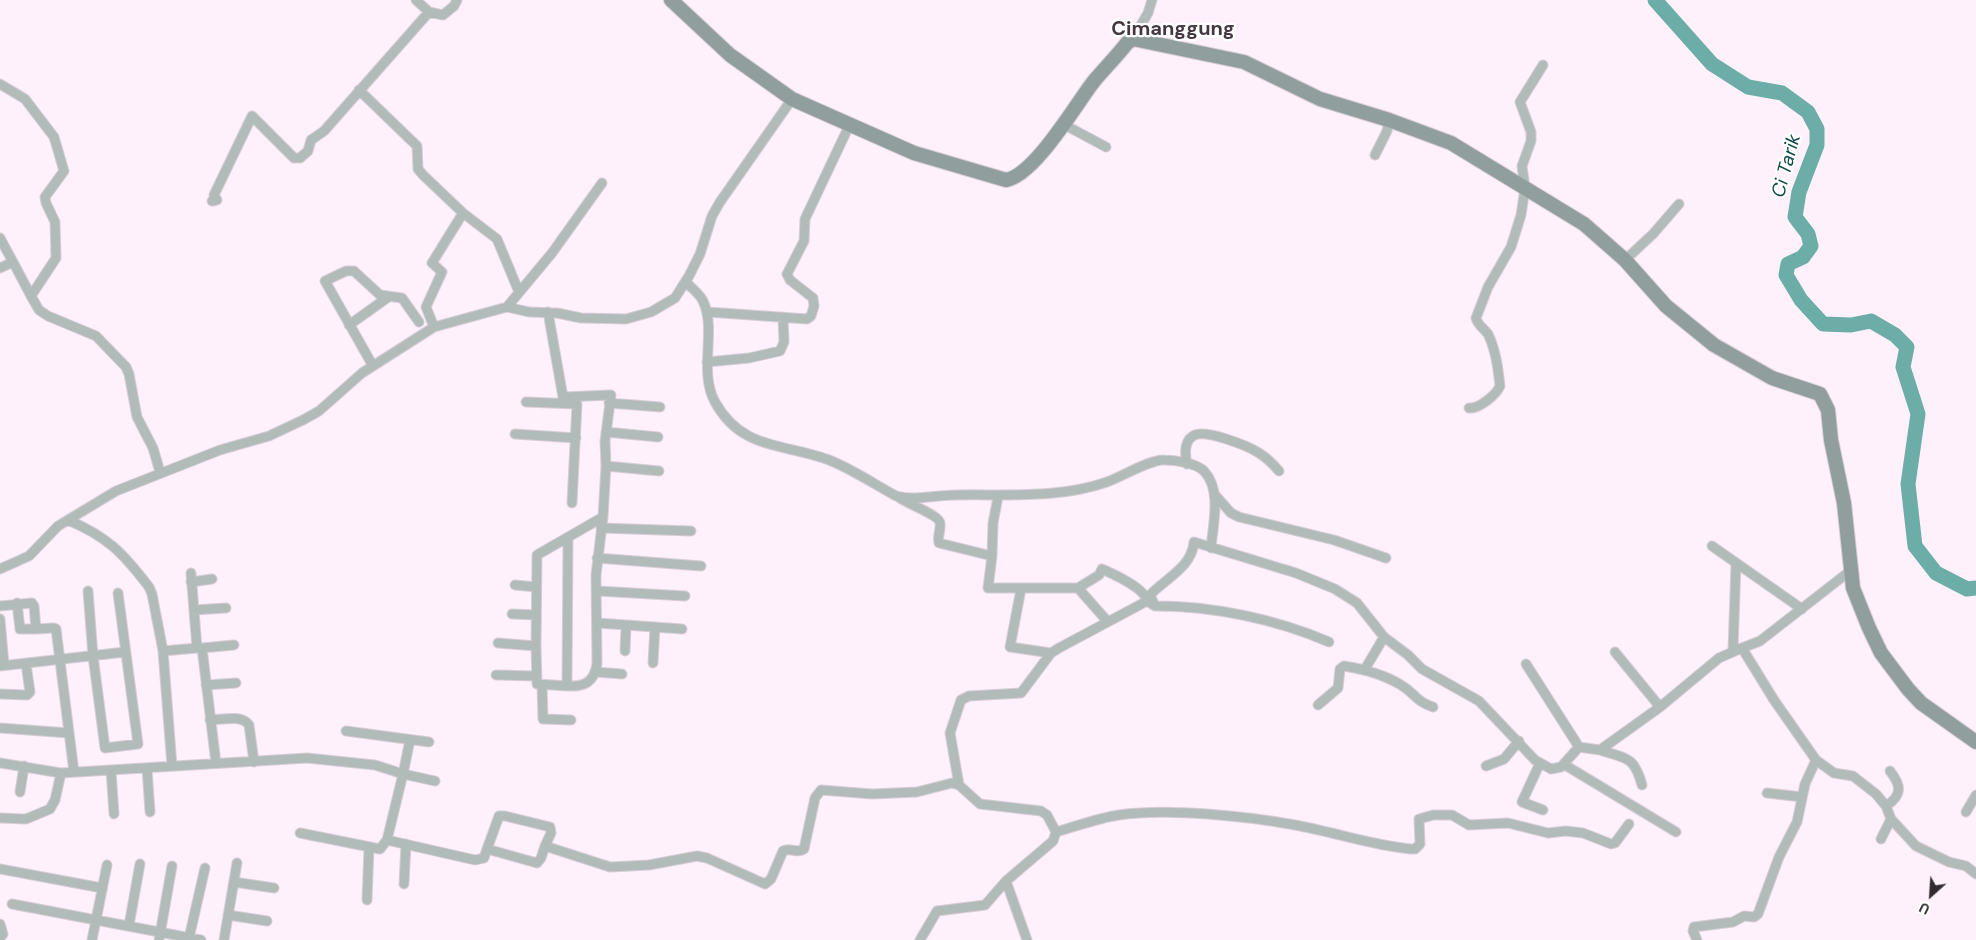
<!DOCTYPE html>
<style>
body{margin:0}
#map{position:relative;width:1976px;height:940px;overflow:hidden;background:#fef1fc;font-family:"DM Sans",sans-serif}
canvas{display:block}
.north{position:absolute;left:1906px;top:870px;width:50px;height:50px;-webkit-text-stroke:4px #fff;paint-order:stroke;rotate:206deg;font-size:14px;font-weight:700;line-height:20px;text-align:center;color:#312a30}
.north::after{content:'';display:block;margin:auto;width:18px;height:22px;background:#312a30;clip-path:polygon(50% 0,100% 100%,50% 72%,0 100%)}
</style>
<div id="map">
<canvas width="1976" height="940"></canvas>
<div class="north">U</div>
</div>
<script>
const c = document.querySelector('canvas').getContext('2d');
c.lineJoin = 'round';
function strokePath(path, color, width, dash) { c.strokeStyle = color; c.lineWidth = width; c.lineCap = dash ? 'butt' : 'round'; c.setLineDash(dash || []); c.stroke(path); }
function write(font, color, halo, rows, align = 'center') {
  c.font = font + ' "DM Sans",sans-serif'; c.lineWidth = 4.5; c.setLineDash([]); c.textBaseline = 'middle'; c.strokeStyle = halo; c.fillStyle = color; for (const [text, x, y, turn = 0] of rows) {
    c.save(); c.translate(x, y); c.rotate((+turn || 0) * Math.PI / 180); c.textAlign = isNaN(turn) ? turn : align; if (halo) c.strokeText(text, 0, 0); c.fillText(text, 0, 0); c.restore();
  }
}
strokePath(new Path2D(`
 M1655 0 1712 64 1748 87 1782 93 1808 112 1817 129V145L1799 192 1795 217 1808 234 1811 246 1803 257 1788 264 1786 275 1801 300 1823 324 1851 325 1871 321 1895 335 1907 347 1903 367 1918 414 1908 484 1915 546 1936 573 1967 589 1976 588`), '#6cada7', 15);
const street = new Path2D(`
 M416 0 429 12
 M1133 39 1148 13 1152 0
 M0 84 25 99 54 137 64 171 45 197 46 203 55 222 56 258 31 296 39 310 48 316 96 336 126 367 129 374 137 417 153 448 160 472
 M359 90 417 146 418 169 423 175 463 213 497 239 519 292
 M1063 124 1106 147
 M1375 155 1387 131 1389 120
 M212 201 217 200 214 195 252 116 294 158H300L308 151 311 140 324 131 429 12 443 15 454 6 457 0
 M0 238 13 262
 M1625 260 1653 234 1679 204
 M0 268 13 262 31 296
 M686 282C691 288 700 294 703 301 717 330 698 371 715 402 742 451 785 443 829 460 852 469 874 484 896 496 917 501 935 495 956 495 1007 494 1058 499 1107 482 1121 477 1151 459 1164 460 1175 460 1196 463 1204 471 1222 490 1213 524 1211 548
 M507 307 552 253 602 183
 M548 312 564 403
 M708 312 807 319 811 316 814 306 813 298 790 280 787 274 804 241 805 219 849 126
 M349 325 387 298
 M434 327 426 307 442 272 432 263 463 213
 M707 362 749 358 780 351 784 342 783 317
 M373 366 325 281 346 271H354L380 295 402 298 419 322
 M563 397 611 395 605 441 606 466
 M526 402 577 404 572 503
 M609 403 660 407
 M1469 408C1479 409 1496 395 1500 386 1498 368 1496 351 1488 334 1484 328 1478 326 1476 318L1488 287 1511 247 1521 215 1525 188 1522 166 1531 141V132L1520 102 1543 65
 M606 432 658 437
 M515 434 576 438
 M1187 464C1185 455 1183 442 1193 436 1204 428 1248 446 1259 453 1267 458 1273 464 1279 471
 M1215 495 1231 513 1239 517 1334 540 1386 558
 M900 498C908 504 939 515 940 523 941 530 937 537 939 543L992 556 988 588H1078L1099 575 1102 569C1113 574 1145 588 1147 601
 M68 520C108 537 123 553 149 587L152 594 163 651
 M601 528 691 531
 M568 538 567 686C585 687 594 682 597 664L596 575 603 517
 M1712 546 1802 609
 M992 556 993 523 998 497
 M597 558 701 566
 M0 569 29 556 58 526 116 491 220 450 269 436 303 420 319 411 362 373 434 327 507 307 529 312 557 313 581 318 626 319 651 312 675 298 689 276 700 254 712 216 720 202 792 99
 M191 573 197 648
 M191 582 212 579
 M515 585 536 587
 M1078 588 1108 622
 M1021 589 1010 647 1051 653
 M88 591 93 656 105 748 138 744 118 593
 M598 591 685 596
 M17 603 20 629H36
 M0 606 32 603 34 606 36 629 54 628 56 629 74 772
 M1155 606C1213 606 1276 619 1329 642
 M194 610 226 608
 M512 614 536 615
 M0 619 4 665
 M598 623 682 629
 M498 643 536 646 537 684 567 686
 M536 646 537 555 603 517 606 466 659 471
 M202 648 234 645
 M1742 648 1760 641 1850 571
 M1733 650 1736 564
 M625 651 626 625
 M1615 652 1660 707
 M653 663 655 627
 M1526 664 1579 747 1600 750 1660 707 1719 658 1742 648 1774 700 1816 760 1834 773 1853 776 1876 794 1886 806 1891 819 1916 846 1949 862 1966 866 1976 874
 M0 666 125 652
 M1365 669 1384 637
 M596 672 622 674
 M496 675 536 676
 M206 685 236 683
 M542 685 543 719 571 720
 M0 694 27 695 30 692 26 664
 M1318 705 1338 688 1340 669 1344 666C1363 669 1383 674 1401 685 1415 693 1415 701 1433 707
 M210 720C222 720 241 714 249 725L254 762
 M0 728 69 733
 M346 731 429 742
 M410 740 403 774 435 781
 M1600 750C1627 759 1634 756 1642 785
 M0 763 61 773 307 758 375 765 403 774 387 840 475 860 484 858 487 849 537 863 541 858 545 846 610 867 649 865 697 856 707 858 765 884 771 879 783 851C790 847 797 854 804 849L815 798 821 790 872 794 917 792 952 783 959 785 950 733 961 700 969 696 1021 693 1051 653 1059 648 1147 601 1155 606 1150 595C1166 578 1192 567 1194 542L1296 573 1335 589 1357 603 1384 637 1408 655 1422 669 1479 701 1535 760 1551 769 1561 767 1579 747
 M1540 763 1522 802 1543 810
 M1565 765 1676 832
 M172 766 163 651 197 648H202L216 763
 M1486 766 1504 759 1519 741
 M147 768 150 812
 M111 770 114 814
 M959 785 980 804 1041 811 1047 815 1056 832C1077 826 1098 818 1119 815 1168 808 1246 816 1295 825 1334 832 1371 845 1411 849H1415L1420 844 1419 819 1433 815H1452L1469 825 1508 823 1548 833 1566 831 1583 833 1611 844 1615 843 1629 824
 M20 792 24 766
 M1767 793 1802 797
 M1886 806C1903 795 1901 785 1890 771
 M1966 812 1976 795
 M0 818 26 819 50 809 55 800 61 773
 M300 833 380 849 387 840
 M1881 839 1891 819
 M487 849 499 816H505L550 827 551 833 545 846
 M0 869 102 888
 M1006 881 1027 940
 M234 882 274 888
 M404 884 406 844
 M367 900 369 848
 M12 904 201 940
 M228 915 267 921
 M0 924 3 934 0 938
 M129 925 140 864
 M189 938 205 868
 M92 940 107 865
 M159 940 172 866
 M224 940 237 863
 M920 940 937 911 985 905 1006 881 1053 841 1056 832
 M1697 940 1693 931 1694 927 1733 922 1744 916 1754 917 1758 914 1779 857 1797 822 1805 784 1816 760`);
const secondary = new Path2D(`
 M671 0 730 55 792 99 914 153 1006 180C1035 175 1076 104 1094 81 1105 68 1117 56 1127 43L1133 39 1244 62 1320 99 1389 120 1451 143 1584 224 1625 260 1666 306 1714 345 1772 378 1820 394 1828 410 1831 440 1844 503 1853 588 1869 628 1881 653 1908 689 1921 703 1976 742`);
strokePath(street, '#d9cdd7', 11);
strokePath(secondary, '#d9cdd7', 16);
strokePath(street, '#b1bcba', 9);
strokePath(secondary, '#909f9e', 14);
write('italic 19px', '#0e4a46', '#fff', [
 ["Ci Tarik",1787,166,-75]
]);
write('bold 20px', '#443742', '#fff', [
 ["Cimanggung",1173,30]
]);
</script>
